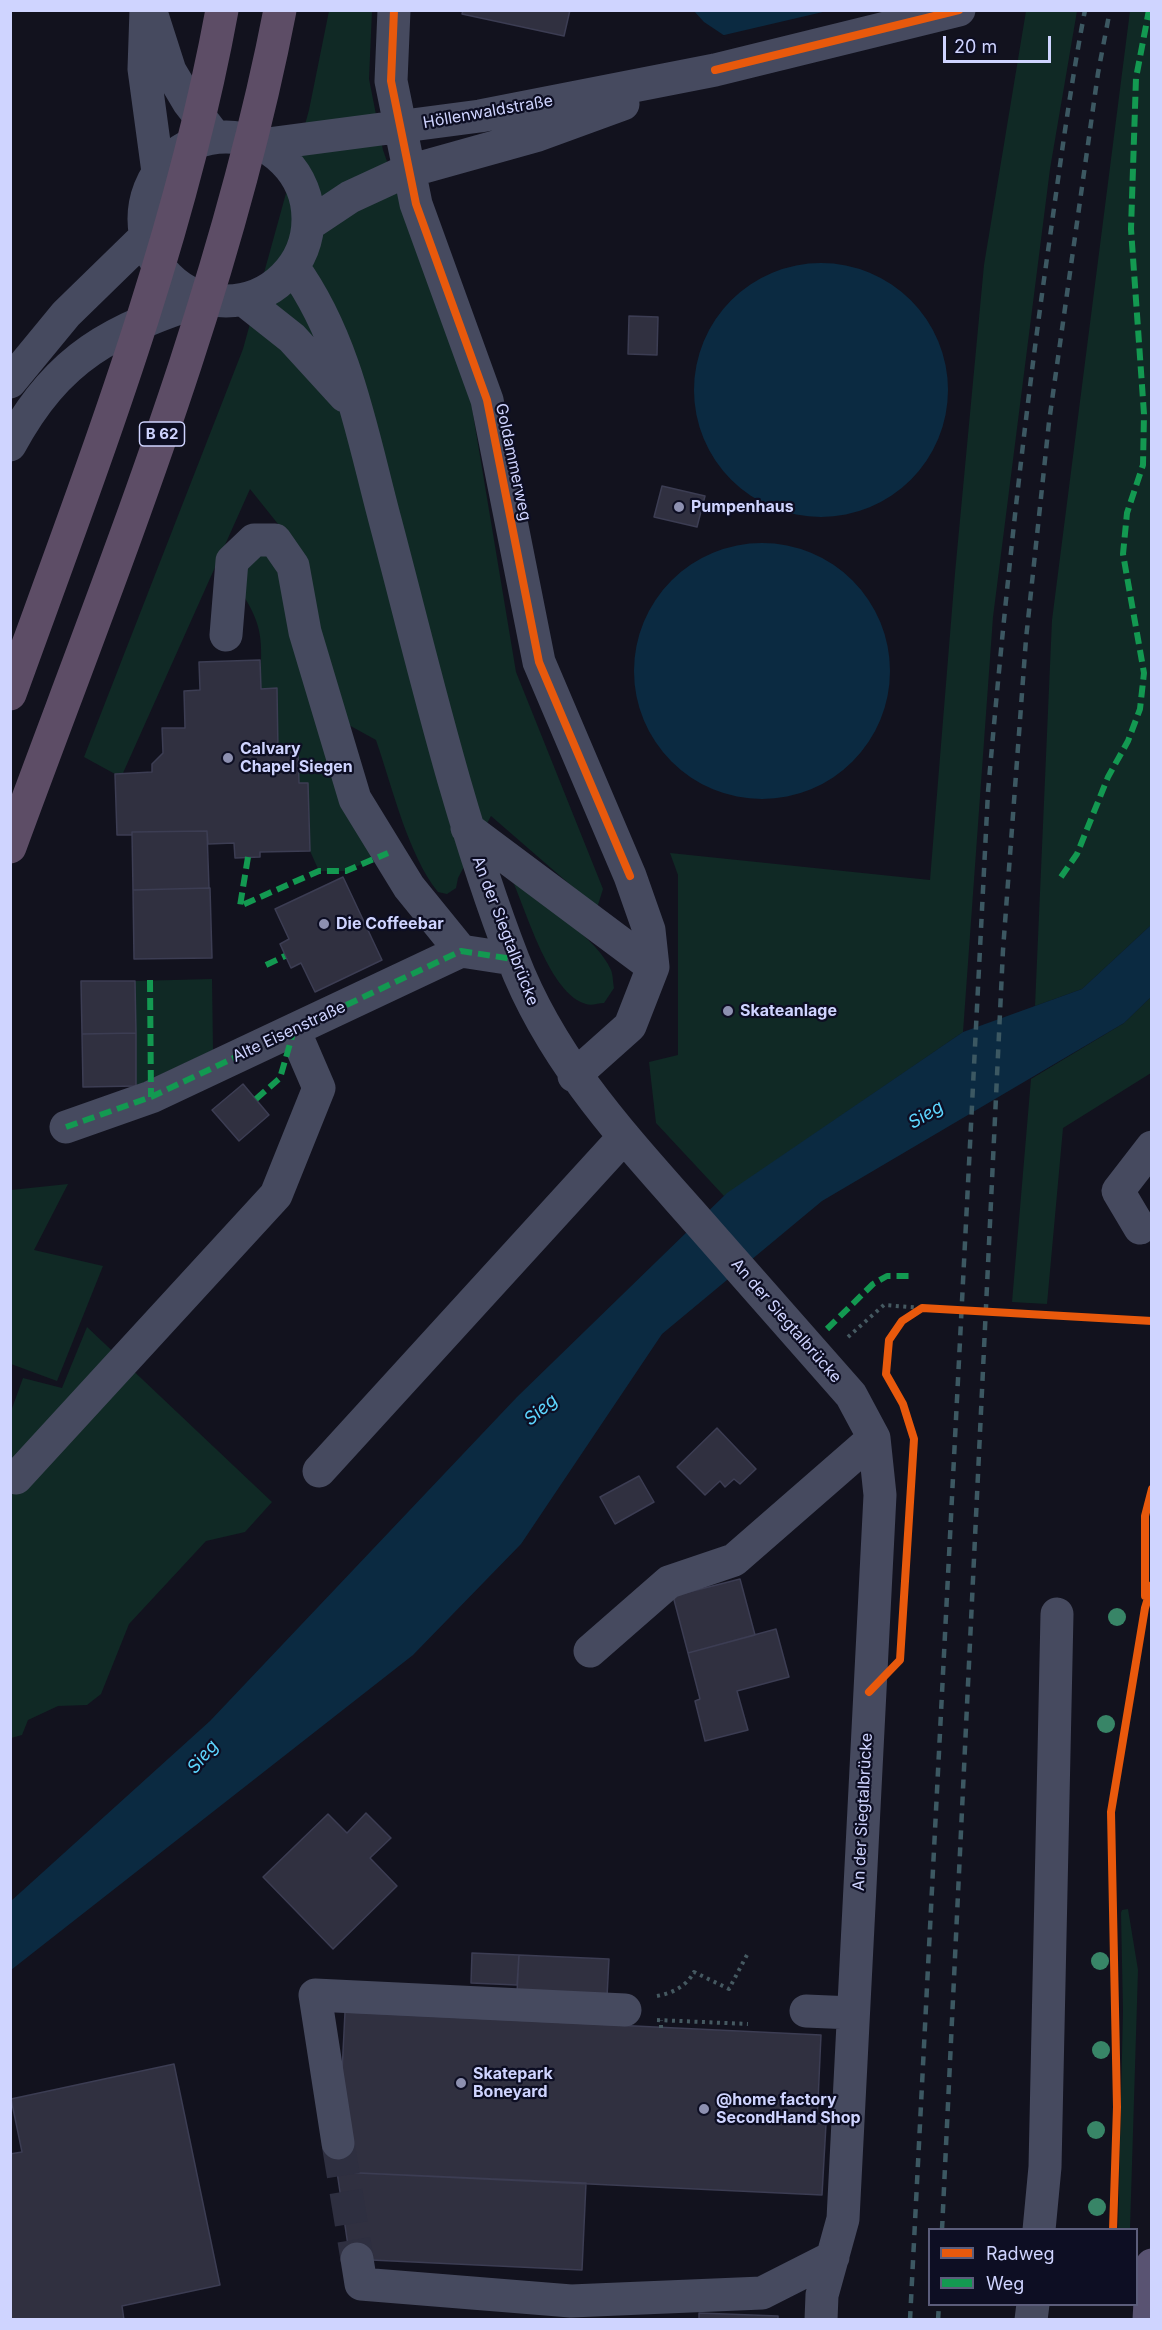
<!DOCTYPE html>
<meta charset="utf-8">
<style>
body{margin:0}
#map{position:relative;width:1162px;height:2330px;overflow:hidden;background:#12121e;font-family:Inter,sans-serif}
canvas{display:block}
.frame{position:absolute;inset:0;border:12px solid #cfd4ff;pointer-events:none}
.legend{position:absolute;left:928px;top:2228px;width:210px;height:78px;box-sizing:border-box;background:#0d0e23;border:2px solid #5b5d7b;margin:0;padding:8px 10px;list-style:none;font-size:18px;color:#cfd4ff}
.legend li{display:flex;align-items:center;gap:12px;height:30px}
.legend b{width:30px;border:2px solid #5b5d7b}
.scale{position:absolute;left:943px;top:36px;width:108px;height:27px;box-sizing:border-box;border:3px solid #cfd4ff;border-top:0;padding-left:8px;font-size:18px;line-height:21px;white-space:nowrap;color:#cfd4ff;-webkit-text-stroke:4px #0d0e23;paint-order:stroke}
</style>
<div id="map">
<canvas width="1162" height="2330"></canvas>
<div class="frame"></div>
<ul class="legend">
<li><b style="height:8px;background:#e8590c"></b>Radweg</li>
<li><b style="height:8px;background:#139951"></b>Weg</li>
</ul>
<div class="scale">20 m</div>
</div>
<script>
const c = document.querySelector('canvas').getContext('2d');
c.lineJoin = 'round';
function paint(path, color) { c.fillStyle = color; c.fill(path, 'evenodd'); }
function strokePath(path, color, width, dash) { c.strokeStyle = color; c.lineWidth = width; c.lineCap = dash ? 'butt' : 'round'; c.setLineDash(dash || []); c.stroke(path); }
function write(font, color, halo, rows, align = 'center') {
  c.font = font + ' Inter,sans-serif'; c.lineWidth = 4.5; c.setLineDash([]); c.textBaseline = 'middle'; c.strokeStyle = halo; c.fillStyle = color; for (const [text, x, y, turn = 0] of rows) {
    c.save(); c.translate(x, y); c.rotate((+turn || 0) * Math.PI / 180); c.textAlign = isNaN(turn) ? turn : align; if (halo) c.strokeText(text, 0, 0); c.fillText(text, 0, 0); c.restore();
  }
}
paint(new Path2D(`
 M329 11H372L369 79 383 150 471 402 516 672 603 889 597 908 491 816 458 878 456 888 447 894 438 892C408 855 392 786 376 740L347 724 286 534 250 489 123 773 115 774 84 757 243 349 309 110Z
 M1026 11H1077L1050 169 993 617 963 1032 724 1196 656 1123 649 1062 678 1055V875L670 853 930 880 955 573 984 265Z
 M1130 11H1151V925L1082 989 1035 1006 1052 620Z
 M254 540H275L388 853 346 871H319L310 851 308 783H299L298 752H278L277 689H261C260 645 267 631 241 592Z
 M513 882C542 904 597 937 611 970 613 975 613 983 614 988L604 1003C599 1003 591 1006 586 1004 550 994 527 913 513 882Z
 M212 979 213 1050 136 1086 135 981Z
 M1151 997V1073L1063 1128 1047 1304 1012 1302 1031 1079 1124 1023Z
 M68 1184 34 1250 103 1266 57 1381 11 1364V1190Z
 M87 1327 272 1502 245 1532 206 1541 129 1624 101 1694 87 1705 58 1706 28 1720 22 1735 11 1738 10 1414 23 1378 62 1388Z
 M1128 1909 1138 1970 1130 2229 1118 2230 1123 2011 1121 1913 1122 1910Z`), '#102925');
paint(new Path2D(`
 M694 11H889L728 38 704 22Z
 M694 390a127 127 0 1 1 254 0a127 127 0 1 1-254 0Z
 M634 671a128 128 0 1 1 256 0a128 128 0 1 1-256 0Z
 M1151 925V997L1124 1023 822 1201 662 1334 521 1544 413 1655 11 1970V1901L210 1721 517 1397 727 1193 963 1032 1082 989Z`), '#0b2a41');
paint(new Path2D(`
 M892 10 753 52 720 36 827 11Z`), '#12121e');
const building = new Path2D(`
 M463 10H570L564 36 462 14Z
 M629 316 658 317 657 355 628 354Z
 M662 486 705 496 697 527 654 517Z
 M260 660 261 689 277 688 278 752H298L299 783H308L310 851 260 852V857L235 858 234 843 208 844 207 831 132 832V835H117L115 774 152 772V764L163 753 162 728H185L184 691 200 690 199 662Z
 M207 831 209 888 133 890 132 832Z
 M343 877 382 960 315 992 301 963 291 968 280 944 289 939 275 909Z
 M210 888 212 958 134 959 133 890Z
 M81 981H135L136 1033 82 1034Z
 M136 1033V1086L83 1087 82 1034Z
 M243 1084 269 1115 239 1141 212 1110Z
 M717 1428 756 1469 740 1484 734 1479 725 1487 720 1481 705 1495 677 1467Z
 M639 1476 654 1502 615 1524 600 1497Z
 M740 1579 755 1635 688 1653 673 1596Z
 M776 1629 789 1677 737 1691 748 1730 705 1741 695 1701 700 1699 688 1653Z
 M366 1813 391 1838 370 1858 397 1886 333 1949 263 1877 328 1814 347 1833Z
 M472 1953 519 1955 517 1985 471 1983Z
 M519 1955 609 1959 607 1997 517 1993Z
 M345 2012 821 2035 817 2123 826 2124 822 2195 337 2172Z
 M174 2064 220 2285 122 2306 124 2320H10V2154L22 2152 11 2099Z
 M337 2172 586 2183 582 2270 350 2259Z
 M699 2313 778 2316V2320H699Z`);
paint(building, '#303040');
strokePath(building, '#3c3d53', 1.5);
strokePath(new Path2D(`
 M338 2143 357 2259`), '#2e2f40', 33, [33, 16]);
strokePath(new Path2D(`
 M848 1337 884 1305 922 1308
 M657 1996C672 1993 686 1987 694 1972L729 1989 748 1953
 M657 2020 748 2024
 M661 2028V2020`), '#455961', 4, [3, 4.5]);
strokePath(new Path2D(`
 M146 10 144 69 158 172
 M394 10 391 81 416 204 487 400 539 662 630 876 649 930 653 967 630 1026 574 1076
 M153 18 170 71 189 103 213 134
 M144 219a82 82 0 1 1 164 0a82 82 0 1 1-164 0Z
 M260 145 480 116 715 70 959 10
 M308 225 350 197 402 173 538 135 623 104
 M293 267C346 340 362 434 385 520 424 667 458 817 513 959 551 1058 620 1133 689 1211 743 1273 797 1334 851 1395L874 1438 880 1495 843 2219 822 2295 821 2320
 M244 300 292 338 345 396
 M10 382 66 314 145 237
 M10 445C58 356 112 330 205 299
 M226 635 232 561 254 540H275L293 566 305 632 355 799 409 887 461 951
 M467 828 653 967
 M66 1127 151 1097 461 951 513 959
 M1140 1228 1118 1191 1152 1147
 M319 1471 624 1137
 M16 1478 276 1195 319 1088 294 1030
 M590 1651 669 1582 734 1560 874 1438
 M806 2011 853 2013
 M338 2143 315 1995 625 2010
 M1039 2230 1045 2167 1057 1614
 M357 2259 361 2284 571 2301 762 2293 833 2257
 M1031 2320 1033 2304`), '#464a5f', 33);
strokePath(new Path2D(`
 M1149 2320 1152 2265`), '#595372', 33);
strokePath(new Path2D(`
 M10 694C91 470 179 245 222 10
 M10 847C111 572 224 299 280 10`), '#5d4d66', 33);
strokePath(new Path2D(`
 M942 2230 1003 950 1026 639 1049 422 1098 73 1110 10
 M910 2320 988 792C1004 608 1023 426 1049 244 1060 166 1070 88 1085 10
 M938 2320 939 2304`), '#3c5862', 4.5, [9, 8]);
strokePath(new Path2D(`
 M248 857 240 906 319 871H346L388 853
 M1061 877 1077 854 1108 777 1128 741 1140 709 1144 673 1123 554 1127 513 1143 465 1144 414 1131 229 1136 78 1149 10
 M266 965 285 956
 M150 980 151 1097
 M256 1099 280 1078 294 1030
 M66 1127 151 1097 461 951 513 959
 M827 1329 873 1284 887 1276H914`), '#139951', 6, [12, 6]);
strokePath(new Path2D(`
 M394 10 391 81 416 204 487 400 539 662 630 876
 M715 70 959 10
 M1145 1596V1516L1152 1489
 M869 1692 900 1660 914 1439 903 1404 886 1374 889 1340 902 1321 922 1308 1152 1321
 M1113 2230 1117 2107 1111 1812 1145 1608 1152 1585`), '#e8590c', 8);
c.fillStyle = '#388567';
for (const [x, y] of [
 [1117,1617],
 [1106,1724],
 [1100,1961],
 [1101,2050],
 [1096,2130],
 [1097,2207]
]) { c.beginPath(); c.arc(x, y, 9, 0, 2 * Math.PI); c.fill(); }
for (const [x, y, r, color] of [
 [679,507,6,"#8d90b0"],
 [228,758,6,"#8d90b0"],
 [324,924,6,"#8d90b0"],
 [728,1011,6,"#8d90b0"],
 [461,2083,6,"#8d90b0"],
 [704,2109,6,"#8d90b0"]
]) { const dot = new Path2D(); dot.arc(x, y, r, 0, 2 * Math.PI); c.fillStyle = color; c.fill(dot); strokePath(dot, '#0d0e23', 2); }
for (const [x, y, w] of [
 [162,434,45]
]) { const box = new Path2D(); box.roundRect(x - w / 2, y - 12, w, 24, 4.5); c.fillStyle = '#0d0e23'; c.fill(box); strokePath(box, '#cfd4ff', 1.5); }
write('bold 15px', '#cfd4ff', null, [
 ["B 62",162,434]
]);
write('16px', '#cfd4ff', '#0d0e23', [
 ["Höllenwaldstraße",488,112,-10],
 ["Goldammerweg",513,462,78],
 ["An der Siegtalbrücke",505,931,69],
 ["Alte Eisenstraße",289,1032,-25],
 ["An der Siegtalbrücke",786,1321,49],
 ["An der Siegtalbrücke",863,1812,-87]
]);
write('bold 16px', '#cfd4ff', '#0d0e23', [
 ["Pumpenhaus",691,507],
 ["Calvary",240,749],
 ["Chapel Siegen",240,767],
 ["Die Coffeebar",336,924],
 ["Skateanlage",740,1011],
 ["Skatepark",473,2074],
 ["Boneyard",473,2092],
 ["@home factory",716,2100],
 ["SecondHand Shop",716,2118]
], 'left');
write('italic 18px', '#5dd6ff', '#0d0e23', [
 ["Sieg",926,1115,-31],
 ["Sieg",541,1410,-40],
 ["Sieg",203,1757,-50]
]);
</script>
